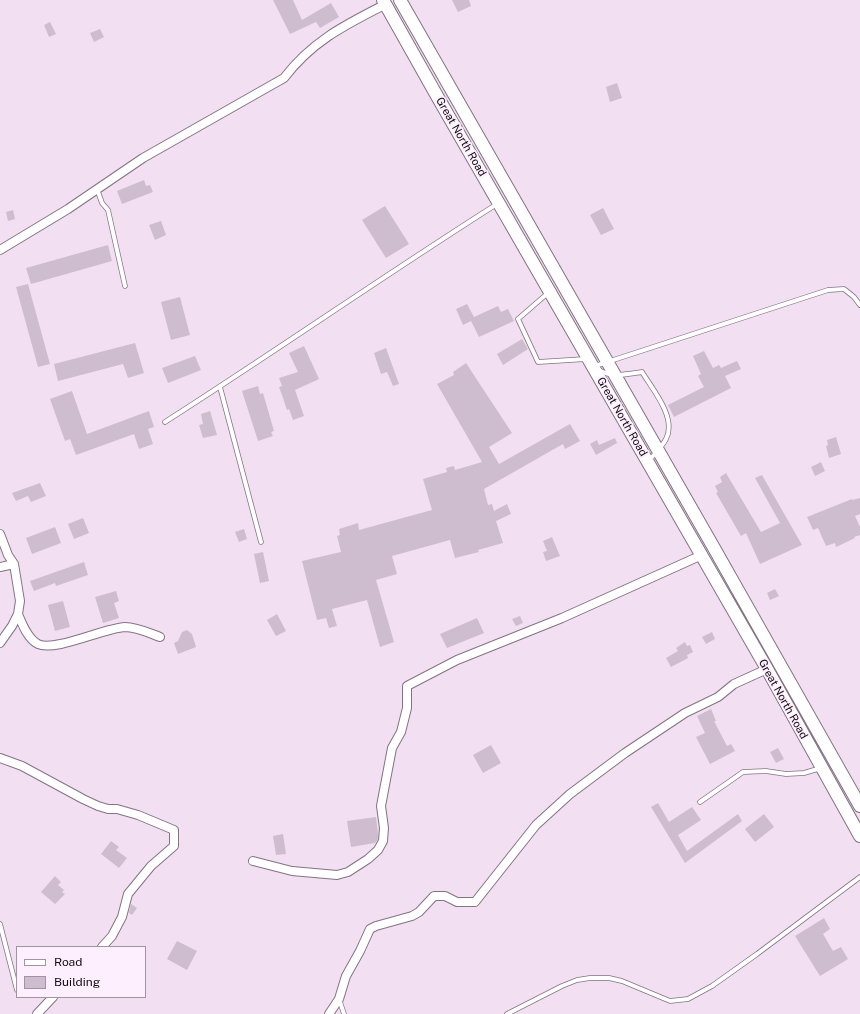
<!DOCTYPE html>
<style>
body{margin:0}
#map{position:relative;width:860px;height:1014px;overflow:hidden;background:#f2e0f2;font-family:"Public Sans",sans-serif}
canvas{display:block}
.legend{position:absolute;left:16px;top:946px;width:130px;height:52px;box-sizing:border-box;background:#fdeffd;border:1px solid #9f949f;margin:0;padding:5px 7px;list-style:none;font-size:12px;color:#110b11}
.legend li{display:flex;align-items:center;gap:8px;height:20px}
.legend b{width:20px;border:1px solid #9f949f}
</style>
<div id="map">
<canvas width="860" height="1014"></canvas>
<ul class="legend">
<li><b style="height:5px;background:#fff"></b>Road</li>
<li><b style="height:11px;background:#cebdce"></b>Building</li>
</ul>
</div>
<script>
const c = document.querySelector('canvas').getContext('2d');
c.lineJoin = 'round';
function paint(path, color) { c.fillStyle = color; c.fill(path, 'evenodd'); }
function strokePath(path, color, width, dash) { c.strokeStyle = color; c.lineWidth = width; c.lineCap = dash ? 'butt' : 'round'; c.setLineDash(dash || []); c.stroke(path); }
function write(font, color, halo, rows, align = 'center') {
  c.font = font + ' "Public Sans",sans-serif'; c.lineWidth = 3.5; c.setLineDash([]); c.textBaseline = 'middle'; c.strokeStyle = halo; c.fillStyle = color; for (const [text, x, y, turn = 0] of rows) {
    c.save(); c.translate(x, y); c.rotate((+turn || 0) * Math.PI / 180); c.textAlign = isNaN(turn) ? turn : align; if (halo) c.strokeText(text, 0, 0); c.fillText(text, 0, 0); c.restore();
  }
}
paint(new Path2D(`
 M273 0H293L302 20 331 3 339 17 320 28 316 22 290 34Z
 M452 0H469L471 6 458 12Z
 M50 22 56 34 49 37 44 25Z
 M100 29 104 37 94 42 90 33Z
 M617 83 622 98 610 102 606 87Z
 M144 180 146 186 150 185 153 192 122 204 117 191Z
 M385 206 409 244 386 258 362 220Z
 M603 208 614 229 601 235 590 215Z
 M13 210 15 219 8 221 6 212Z
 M161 221 166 235 155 240 149 225Z
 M108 245 112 261 31 284 26 268Z
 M28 284 50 364 38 367 16 287Z
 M180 297 190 335 171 340 161 302Z
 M467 304 474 317 498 306 501 312 508 309 514 321 479 337 471 321 463 325 456 309Z
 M522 339 528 349 503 365 497 354Z
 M135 343 144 373 128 378 123 364 58 381 54 364Z
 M304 346 319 379 295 390 304 416 293 420 289 409 287 410 282 395 279 387 282 386 279 378 298 372 289 353Z
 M386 348 399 384 393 386 387 372 381 374 374 353Z
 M704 351 713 368 719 365 721 368 737 361 741 369 725 376 731 388 674 417 668 405 704 387 698 376 701 374 693 356Z
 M195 356 201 370 168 383 162 368Z
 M466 363 512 433 489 447 499 464 570 424 580 441 565 449 563 444 484 489 488 505 492 504 494 511 507 504 511 514 496 521 503 543 478 550 479 552 455 558 450 540 392 556 397 574 376 580 394 642 380 647 367 600 332 609 337 626 329 628 326 618 317 620 302 561 341 552 337 536 340 535 339 529 358 523 359 530 432 510 423 479 447 472 446 468 454 466 455 470 482 462 437 384 454 375 453 372Z
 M258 386 260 394 263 393 274 431 271 432 273 436 258 441 242 391Z
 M72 391 87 434 149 411 154 427 148 429 153 444 139 449 134 434 76 455 70 439 65 441 50 399Z
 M210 411 217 435 203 438 199 425 203 424 201 414Z
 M836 437 841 454 829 458 826 446 828 445 827 440Z
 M615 438 617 443 596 455 590 444 597 440 599 445Z
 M821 462 825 471 815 476 811 467Z
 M726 473 761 532 780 523 755 478 762 475 802 545 760 564 746 533 741 536 716 493 718 492 715 486 722 482 720 477Z
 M40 483 46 496 31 502 28 496 16 501 12 493Z
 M860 498V514L855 516 860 527V535L854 537 855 538 836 547 835 543 826 546 818 528 813 530 807 517 852 499V500Z
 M83 518 89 533 74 539 68 524Z
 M55 527 61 543 32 554 26 538Z
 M244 529 247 539 239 542 235 532Z
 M552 537 560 556 546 561 543 552 547 551 543 541Z
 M263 552 269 581 260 583 254 554Z
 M84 562 88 575 56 586 55 583 34 591 30 581Z
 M775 589 779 596 770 600 767 593Z
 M116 591 119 601 114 603 119 618 103 623 95 597Z
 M63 601 70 627 55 631 48 605Z
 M277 614 286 631 276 636 267 620Z
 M520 616 523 623 516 626 512 619Z
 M477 618 484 633 447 648 440 634Z
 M187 630 192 634 196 647 178 654 174 643 178 641 182 632Z
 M712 632 715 639 706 644 702 637Z
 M685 642 687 646 690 645 693 652 687 655 688 658 671 667 666 658 678 651 676 648Z
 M711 709 716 721H714L727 746 731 744 735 751 710 764 696 737 705 733 697 716Z
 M491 745 501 763 483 773 473 755Z
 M778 748 784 759 776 763 770 752Z
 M658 803 669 822 692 807 701 820 678 835 687 851 738 814 742 821 685 863 651 807Z
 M764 814 774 827 755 842 745 829Z
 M376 817 378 834V839L375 843 351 847 347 821Z
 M283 834 286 854 276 855 273 836Z
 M111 841 119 847 116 850 127 858 119 868 101 854Z
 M55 876 61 882 58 885 64 890 62 892 65 894 55 904 41 892Z
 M131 904 137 908 132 915 129 913Z
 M824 918 830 929 823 934 833 951 841 947 848 959 820 976 795 936Z
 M177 941 197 951 187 970 167 959Z`), '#cebdce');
const service = new Path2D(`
 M97 189 102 203 108 210 125 286
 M548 293 518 319 538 362 586 359
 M595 366 828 290 844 289 854 297 860 305
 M599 370C612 378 627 374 642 372 653 390 677 418 666 439 662 447 654 454 649 461
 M220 387 261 542
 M165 422C276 351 385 275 497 204
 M700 802 743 772 766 771 786 774 804 773 821 768
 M0 924 17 990
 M339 999 344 1014
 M507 1014 562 986 577 980 590 978H609L622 981 670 1001 688 999 712 986 757 954 860 877`);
const minor = new Path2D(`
 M0 250 68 209 143 158 284 78C312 41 345 25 386 4
 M0 534 8 555 14 564 20 601 18 614 12 626 0 643
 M0 567 14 564
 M18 614C22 624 28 639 38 644 55 652 104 628 125 627 137 627 149 633 160 637
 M0 758 22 766 83 799 98 806 108 809H117L138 815 174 830V846L151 866 128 894 122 917 112 936 102 947
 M253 861 292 871 337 875 348 872 368 859 378 850 383 841 384 828 381 806 392 748 401 732 407 708V686L457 660 562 618 702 555
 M37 1014 53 997
 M329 1014 339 999 346 976 360 951 370 929 376 926 412 916 419 912 434 896H445L457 902H475L536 825 570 794 625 753 685 713 718 697 734 684 767 669`);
const primary = new Path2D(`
 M383 0 437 96 767 669 860 836
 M400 0 714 548 860 806`);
strokePath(service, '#837383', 5.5);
strokePath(minor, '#837383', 10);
strokePath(primary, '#837383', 14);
strokePath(service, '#fff', 4);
strokePath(minor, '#fff', 8);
strokePath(primary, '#fff', 12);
write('11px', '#110b11', '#fdeffd', [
 ["Great North Road",461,137,60],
 ["Great North Road",622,417,60],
 ["Great North Road",783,699,61]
]);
</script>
